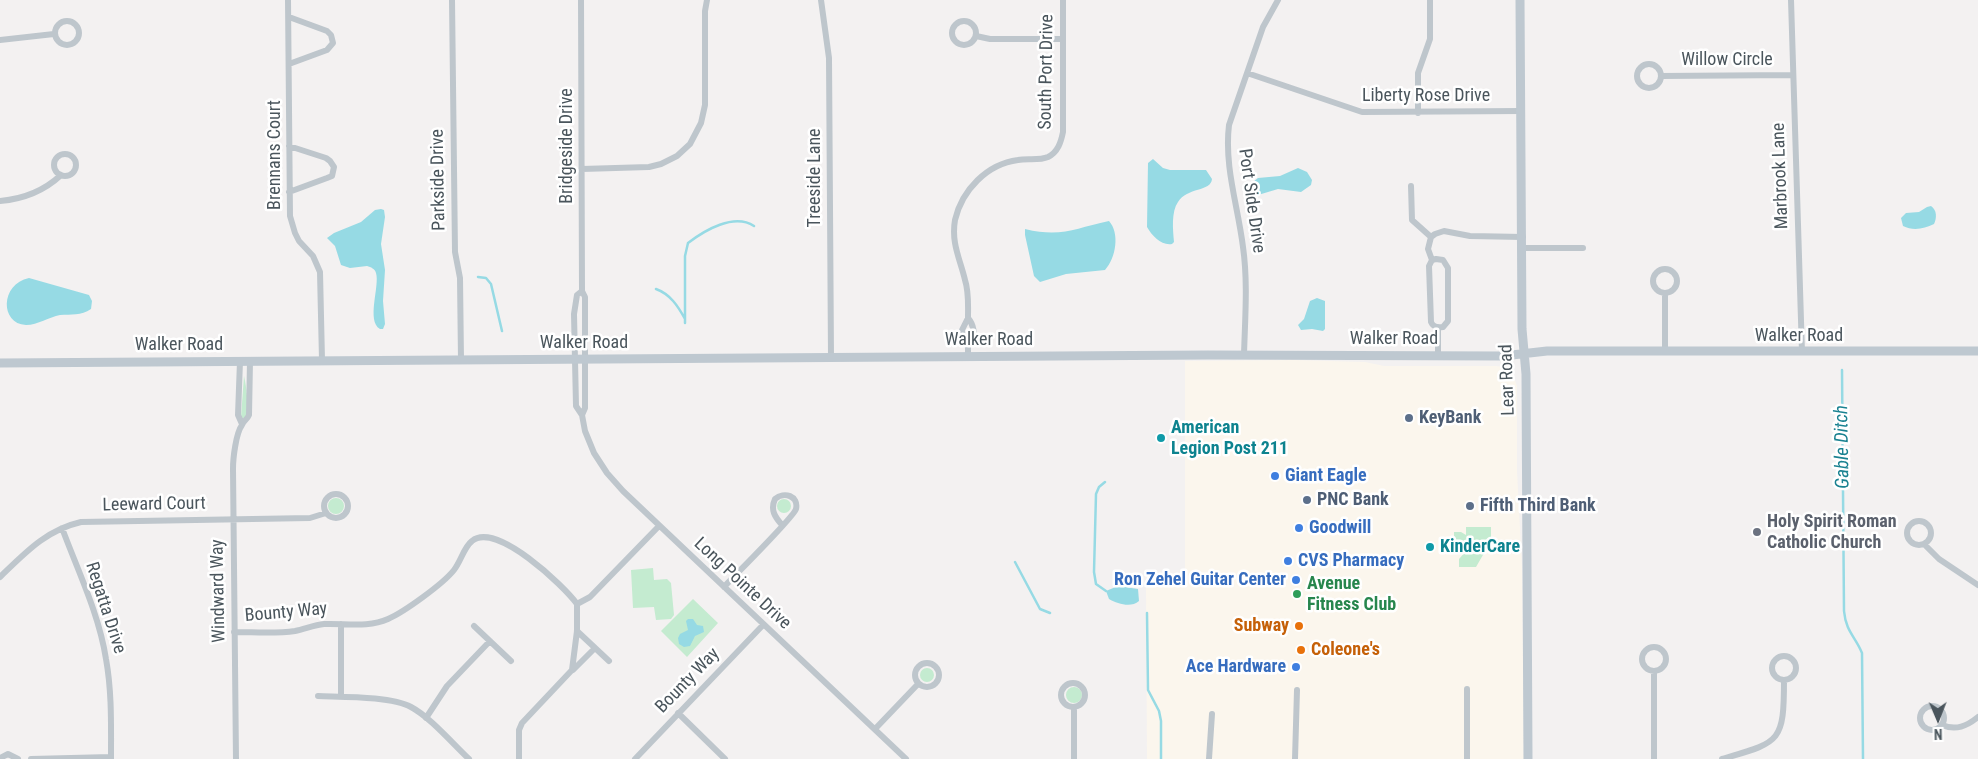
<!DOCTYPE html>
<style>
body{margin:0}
#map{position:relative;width:1978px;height:759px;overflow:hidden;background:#f3f1f1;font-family:"Roboto Condensed",sans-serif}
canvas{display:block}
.north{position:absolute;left:1913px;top:694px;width:50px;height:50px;-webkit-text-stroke:4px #fff;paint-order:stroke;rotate:179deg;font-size:14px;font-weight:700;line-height:20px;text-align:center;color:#4a555c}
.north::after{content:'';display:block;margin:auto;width:18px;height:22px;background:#4a555c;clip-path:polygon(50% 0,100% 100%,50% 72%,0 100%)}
</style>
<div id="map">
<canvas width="1978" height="759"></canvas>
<div class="north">N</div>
</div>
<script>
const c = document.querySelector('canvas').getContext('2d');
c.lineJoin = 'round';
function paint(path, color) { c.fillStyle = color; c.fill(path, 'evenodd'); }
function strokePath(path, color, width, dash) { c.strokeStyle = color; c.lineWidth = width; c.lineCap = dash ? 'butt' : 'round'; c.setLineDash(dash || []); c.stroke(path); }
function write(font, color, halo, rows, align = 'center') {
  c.font = font + ' "Roboto Condensed",sans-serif'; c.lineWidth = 5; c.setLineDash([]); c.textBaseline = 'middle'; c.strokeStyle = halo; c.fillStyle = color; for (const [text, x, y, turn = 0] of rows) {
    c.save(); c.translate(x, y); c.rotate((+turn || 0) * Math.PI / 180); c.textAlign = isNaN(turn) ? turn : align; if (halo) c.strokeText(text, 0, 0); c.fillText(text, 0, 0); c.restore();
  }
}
paint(new Path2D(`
 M1295 360 1365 362 1384 366H1496L1505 367 1513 375 1517 386V471L1522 567 1524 759H1147L1146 587 1185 585V361Z`), '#fbf6ed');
paint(new Path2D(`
 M244 376C247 390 248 401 247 416L243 419 241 417Z
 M328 506a8 8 0 1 1 16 0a8 8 0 1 1-16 0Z
 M777 506a7 7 0 1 1 14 0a7 7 0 1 1-14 0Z
 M1466 527H1491V541L1476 567H1459V559L1467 550H1454V532H1461L1466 535Z
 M653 568 654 580 667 579 671 583 674 615 671 619 656 620 654 607 633 608 631 570Z
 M693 599 718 623 687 657 661 631Z
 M920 675a7 7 0 1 1 14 0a7 7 0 1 1-14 0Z
 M1066 695a8 8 0 1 1 16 0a8 8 0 1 1-16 0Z`), '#c4ebd0');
paint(new Path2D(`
 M1153 159 1163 168 1170 170H1206L1212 179C1211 192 1187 187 1178 202 1171 212 1173 230 1174 242L1172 244C1162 246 1152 236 1147 227L1148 163Z
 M1298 168 1307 172 1312 180 1311 185 1301 192 1278 189 1258 195 1252 190 1253 182 1258 178 1280 176Z
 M1931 206C1937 210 1937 218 1934 224 1924 229 1913 231 1903 226L1901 218 1906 213 1919 212 1927 207Z
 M381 209 384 210 385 217 381 244 385 270 383 301 385 324 383 329H380C366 321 380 286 376 273 375 269 371 267 367 266L350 268 341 265 335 246 327 238 334 233 361 222 375 210Z
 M1109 221C1120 233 1116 258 1105 270L1066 274 1040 282 1034 276 1025 235V229C1062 238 1075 228 1109 221Z
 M29 278 89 295 92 301 91 309C81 316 71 314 60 315 49 317 38 325 26 325 0 324 0 284 29 278Z
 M1317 298 1325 301V329L1323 331 1312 329 1301 330 1298 325 1304 319 1310 301Z
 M1118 586 1138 589 1139 601C1131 608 1118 604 1109 599L1106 591Z
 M688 619H693L697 625 703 626 704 632 695 636 690 646 684 647 679 644 678 638 680 634 688 630 686 621Z`), '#96dae4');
strokePath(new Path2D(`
 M478 277 486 278 491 284 502 331
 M656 289C670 294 678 306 685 319
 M685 323V256L688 243C705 230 734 213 754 226
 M1842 370 1844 611C1846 632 1855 636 1862 653L1863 759
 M1105 482 1099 487 1096 494 1094 572 1096 584 1106 591
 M1015 562 1040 609 1050 613
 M1147 613 1148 690 1159 711 1161 721V759`), '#96dae4', 2.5);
strokePath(new Path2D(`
 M288 0 290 216 295 233 299 241 313 256 320 272 322 360
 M452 0 455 252 460 278 461 360
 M581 0 582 291 585 297V408L582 415
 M821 0 829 58 831 357
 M1791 0 1802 352
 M289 17 327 31 331 35 333 43 327 50 289 64
 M55 33a12 12 0 1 1 24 0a12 12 0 1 1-24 0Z
 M952 33a12 12 0 1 1 24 0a12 12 0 1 1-24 0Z
 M976 36 990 39H1063
 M0 40 54 34
 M1637 76a12 12 0 1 1 24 0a12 12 0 1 1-24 0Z
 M1247 73 1362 112 1521 111
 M1661 76 1793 75
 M1418 113V73L1430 39V0
 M54 165a11 11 0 1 1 22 0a11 11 0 1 1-22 0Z
 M582 169 649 167 661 164 677 156 690 144 701 123 705 105V11L707 0
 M1411 186 1412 220 1431 237 1435 234 1444 231 1470 236 1523 237
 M289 192 327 178 332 176 334 167 330 161 326 158 289 146
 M0 201C23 199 44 191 61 175
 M1431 237 1428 249 1432 260
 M1523 248H1583
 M1436 259 1443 260 1448 268V321L1443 327C1437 328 1433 327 1431 322L1429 266 1432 260Z
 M1653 281a12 12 0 1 1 24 0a12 12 0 1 1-24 0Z
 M582 291 577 295 574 314 576 406 582 415 585 431 594 453 607 473 623 491 906 759
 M1665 293V352
 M968 318C968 305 969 292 965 280 960 259 951 243 955 220 962 190 987 164 1018 160 1027 158 1039 161 1048 157 1058 152 1061 142 1063 132V0
 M1244 355C1245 319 1248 282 1243 247 1238 206 1224 167 1229 125L1263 27 1278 0
 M968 356V345L963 341 962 330 968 318C974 325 974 332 974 341L968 345
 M1438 356V327
 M240 361 238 415 242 424
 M324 506a12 12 0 1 1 24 0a12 12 0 1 1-24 0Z
 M1907 533a12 12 0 1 1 24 0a12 12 0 1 1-24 0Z
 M62 528C78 571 99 614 106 659 112 692 111 726 111 759
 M1924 544 1939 559 1978 585
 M0 577C25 553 46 530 81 522L310 518 326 513
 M724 587C734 576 794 517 796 509 799 496 784 491 775 499 770 510 775 517 782 525
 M341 624V697
 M474 626 511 661
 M577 631 609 661
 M234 632C254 632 275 634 295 631 305 629 314 625 324 624 345 623 368 628 388 619 404 612 443 584 454 570 461 561 464 547 472 541 496 521 564 586 577 604L590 597 659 526
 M1642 659a12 12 0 1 1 24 0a12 12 0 1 1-24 0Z
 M1772 668a12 12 0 1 1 24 0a12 12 0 1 1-24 0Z
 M915 675a12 12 0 1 1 24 0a12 12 0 1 1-24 0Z
 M573 670 595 648
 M1654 672V759
 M1061 695a12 12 0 1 1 24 0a12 12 0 1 1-24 0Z
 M1467 689V759
 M318 696C342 697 391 696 411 707 430 717 453 744 469 759
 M1920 718a12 12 0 1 1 24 0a12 12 0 1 1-24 0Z
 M1074 708V759
 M678 713 725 759
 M426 718 447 686 490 641
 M1942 725C1956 731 1967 726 1978 717
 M875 729 918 684
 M0 758 8 754 18 759
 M31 759 111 757
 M236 759 233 469C233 458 236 433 242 425 244 420 247 420 249 415L250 361
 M519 759V730L522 723 572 670 577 631V604
 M635 759 763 625
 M1209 759 1212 714
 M1295 759 1297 690
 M1722 759C1780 742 1784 743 1784 680`), '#bec6cc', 6);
strokePath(new Path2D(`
 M1520 0 1522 329 1526 374 1528 759
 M0 363 1208 355 1503 356 1547 351H1978`), '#bec8d0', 9);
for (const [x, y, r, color] of [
 [1409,418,5,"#5c6f8a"],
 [1161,438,5,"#0f9aa8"],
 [1275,476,5,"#3f7fe0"],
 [1307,500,5,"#5c6f8a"],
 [1470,506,5,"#5c6f8a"],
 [1299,528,5,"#3f7fe0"],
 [1757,532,5,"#6b7280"],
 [1430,547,5,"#0f9aa8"],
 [1288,561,5,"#3f7fe0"],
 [1296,580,5,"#3f7fe0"],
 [1297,594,5,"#2e9e5b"],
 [1299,626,5,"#e8710a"],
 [1301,650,5,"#e8710a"],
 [1296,667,5,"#3f7fe0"]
]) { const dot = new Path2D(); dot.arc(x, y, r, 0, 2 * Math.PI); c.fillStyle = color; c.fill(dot); strokePath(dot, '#fff', 2); }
write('18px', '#4a555c', '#fff', [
 ["Willow Circle",1727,60],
 ["South Port Drive",1047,72,-89],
 ["Liberty Rose Drive",1426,96],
 ["Bridgeside Drive",567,146,-90],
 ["Brennans Court",275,155,-90],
 ["Marbrook Lane",1781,176,-92],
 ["Treeside Lane",815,178,-90],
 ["Parkside Drive",439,180,-91],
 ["Port Side Drive",1251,201,82],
 ["Walker Road",1799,336],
 ["Walker Road",1394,339],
 ["Walker Road",989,340],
 ["Walker Road",584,343],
 ["Walker Road",179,345],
 ["Lear Road",1508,380,-92],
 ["Leeward Court",154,505,-1],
 ["Long Pointe Drive",742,584,43],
 ["Windward Way",219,591,-91],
 ["Regatta Drive",105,608,72],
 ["Bounty Way",286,613,-5],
 ["Bounty Way",688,681,-46]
]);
write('bold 18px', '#4e5e75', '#fff', [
 ["KeyBank",1419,418],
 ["PNC Bank",1317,500],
 ["Fifth Third Bank",1480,506]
], 'left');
write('bold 18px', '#0d838f', '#fff', [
 ["American",1171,428],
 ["Legion Post 211",1171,449],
 ["KinderCare",1440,547]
], 'left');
write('bold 18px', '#366cbe', '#fff', [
 ["Giant Eagle",1285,476],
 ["Goodwill",1309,528],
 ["CVS Pharmacy",1298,561],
 ["Ron Zehel Guitar Center",1286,580,"right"],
 ["Ace Hardware",1286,667,"right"]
], 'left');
write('bold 18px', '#5b616d', '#fff', [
 ["Holy Spirit Roman",1767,522],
 ["Catholic Church",1767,543]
], 'left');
write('bold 18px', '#27864d', '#fff', [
 ["Avenue",1307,584],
 ["Fitness Club",1307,605]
], 'left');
write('bold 18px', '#c56008', '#fff', [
 ["Subway",1289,626],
 ["Coleone's",1311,650,"left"]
], 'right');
write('italic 19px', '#1a8291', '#fff', [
 ["Gable Ditch",1843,447,-91]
]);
</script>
